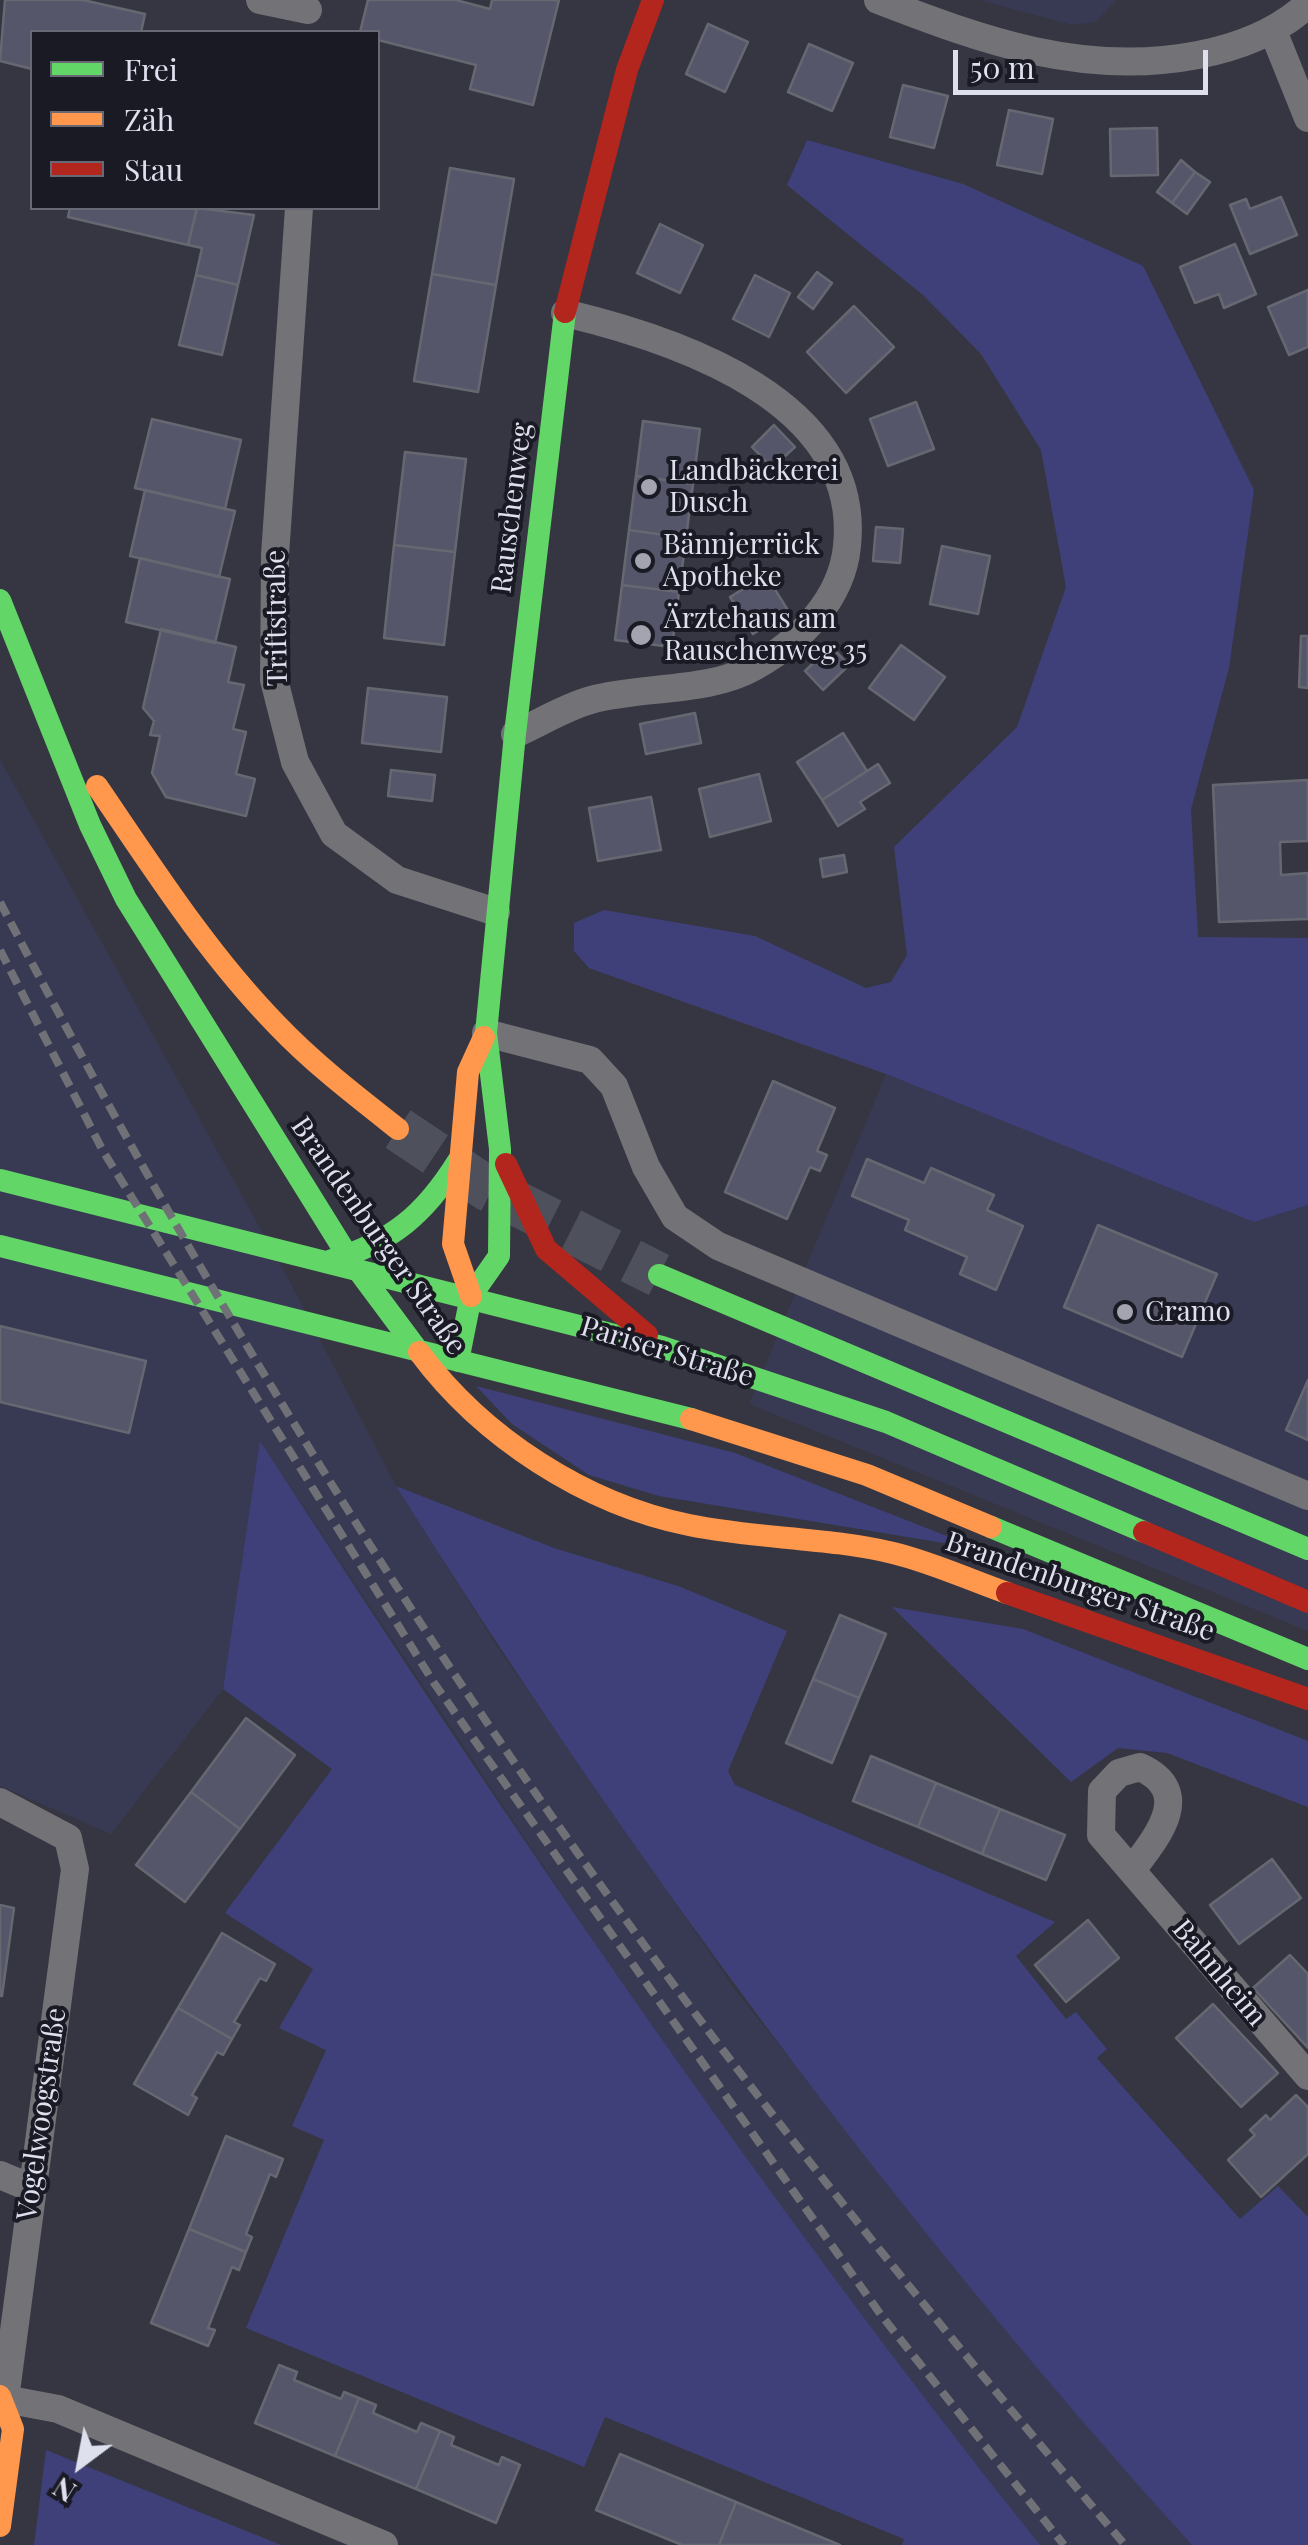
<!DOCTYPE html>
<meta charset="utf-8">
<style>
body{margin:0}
#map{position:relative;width:1308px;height:2545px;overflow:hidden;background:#353641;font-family:"Playfair Display",serif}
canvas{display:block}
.legend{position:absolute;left:30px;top:30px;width:350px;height:180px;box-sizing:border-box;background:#191a24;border:2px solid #686975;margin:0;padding:12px 18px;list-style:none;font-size:30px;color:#dfe0ee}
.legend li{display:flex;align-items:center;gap:20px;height:50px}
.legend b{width:50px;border:2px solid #686975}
.north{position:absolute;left:30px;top:2415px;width:100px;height:100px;-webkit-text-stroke:8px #191a24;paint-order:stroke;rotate:212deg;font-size:28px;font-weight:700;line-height:40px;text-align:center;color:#dfe0ee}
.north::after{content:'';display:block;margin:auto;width:35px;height:45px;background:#dfe0ee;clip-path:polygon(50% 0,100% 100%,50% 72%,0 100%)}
.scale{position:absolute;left:953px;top:50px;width:255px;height:45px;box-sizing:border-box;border:5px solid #dfe0ee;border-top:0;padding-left:12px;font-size:30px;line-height:35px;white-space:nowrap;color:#dfe0ee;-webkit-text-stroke:8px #191a24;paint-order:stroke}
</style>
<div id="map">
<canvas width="1308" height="2545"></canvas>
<ul class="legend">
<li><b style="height:12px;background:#63d668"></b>Frei</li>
<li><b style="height:12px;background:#ff974d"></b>Zäh</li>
<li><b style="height:12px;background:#b3261e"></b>Stau</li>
</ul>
<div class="north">N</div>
<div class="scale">50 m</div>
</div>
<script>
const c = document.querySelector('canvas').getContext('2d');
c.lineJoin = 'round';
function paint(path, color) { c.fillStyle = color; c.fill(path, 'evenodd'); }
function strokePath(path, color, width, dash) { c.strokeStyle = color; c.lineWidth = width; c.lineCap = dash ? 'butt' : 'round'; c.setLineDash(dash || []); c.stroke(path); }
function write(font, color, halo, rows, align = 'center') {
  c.font = font + ' "Playfair Display",serif'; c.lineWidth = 8; c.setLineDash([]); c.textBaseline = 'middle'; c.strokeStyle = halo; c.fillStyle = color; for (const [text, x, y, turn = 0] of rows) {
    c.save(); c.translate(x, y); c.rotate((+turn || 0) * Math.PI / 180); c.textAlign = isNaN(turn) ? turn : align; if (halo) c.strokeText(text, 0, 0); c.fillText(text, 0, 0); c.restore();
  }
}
paint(new Path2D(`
 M979 0H1117L1095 22 1072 25Z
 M0 759 289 1280 396 1486 497 1646 737 1992 960 2273 1192 2545H1040L902 2373 658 2038 261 1443 223 1689 111 1834 0 1786Z
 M886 1074 1254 1222 1308 1205V1631L749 1404Z`), '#383952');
paint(new Path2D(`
 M807 140 963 184 1143 266 1254 490 1229 668 1191 809 1198 937 1308 938V1205L1254 1222 886 1074 589 968 574 951V923L604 910 755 936 866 988 891 982 907 955 894 847 1017 727 1066 587 1041 450 981 354 923 295 787 185Z
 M476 1386 735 1453 980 1549 659 1496 589 1475 512 1424Z
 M260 1441C506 1820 758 2193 1040 2545H902L904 2539 605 2417 584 2467 246 2328 324 2140 292 2126 326 2050 279 2028 313 1969 225 1913 332 1769 223 1689Z
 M396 1486 554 1548 678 1586 787 1631 728 1771 735 1785 1055 1922 1016 1956 1066 2019 1076 2012 1107 2049 1097 2058 1240 2219 1278 2186 1308 2217V2545H1192C895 2217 631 1860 396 1486Z
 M892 1607 1023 1629 1308 1741V1807L1167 1753 1118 1748 1071 1782Z
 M46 2450 281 2545H34Z`), '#3f407a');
const building = new Path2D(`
 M5 0H83L145 14 141 32H32V69L0 61Z
 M368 0H456L490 9 492 0H559L533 105 470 89 476 65 378 40V32H360Z
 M708 24 748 42 725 92 686 74Z
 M809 44 853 63 832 111 788 92Z
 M903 85 948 96 934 148 890 137Z
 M1009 110 1053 119 1042 174 997 165Z
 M1157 128 1158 175 1111 176 1110 129Z
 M1181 160 1195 172 1172 203 1157 192Z
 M450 168 514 179 496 285 432 274Z
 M1195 172 1210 182 1187 214 1172 203Z
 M1281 197 1297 235 1250 254 1230 205 1246 199 1250 209Z
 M70 208H197L188 245 68 217Z
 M197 208 254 215 238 285 196 275 202 248 188 245Z
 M660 224 703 245 680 293 637 273Z
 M1235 244 1256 294 1224 308 1219 294 1195 303 1180 267Z
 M817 272 832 283 813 309 798 297Z
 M432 274 496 285 478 392 414 381Z
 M196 275 238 285 222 355 179 345Z
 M755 275 790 293 769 337 733 319Z
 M1308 290V347L1289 355 1268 307Z
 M854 306 894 347 846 393 807 352Z
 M916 402 934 449 888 466 870 419Z
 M152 419 241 440 225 509 135 488Z
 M643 421 700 429 693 484 636 476Z
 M774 425 795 447 772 468 752 447Z
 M405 452 466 459 455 552 394 545Z
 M636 476 693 484 686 538 629 530Z
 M145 490 235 511 219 577 130 556Z
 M876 527 903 529 900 563 873 561Z
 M629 530 686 538 679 592 622 585Z
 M394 545 455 552 444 645 384 638Z
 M942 546 990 556 978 614 930 604Z
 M140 558 230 579 215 643 126 622Z
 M766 575 789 612 753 634 730 597Z
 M622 585 679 592 672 647 615 640Z
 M161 629 236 647 228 682 244 685 233 729 246 732 236 774 255 779 246 816 166 797 152 773 160 736 150 735 154 721 143 708Z
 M1301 636H1308V688L1299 687Z
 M901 645 945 677 914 720 869 688Z
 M831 646 849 665 823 690 805 671Z
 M368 688 447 697 441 752 362 743Z
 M695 713 701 743 646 754 640 724Z
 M843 733 867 771 822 800 797 762Z
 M878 764 890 783 860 802 865 809 838 826 822 800Z
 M391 770 435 775 432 801 388 796Z
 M759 774 771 821 710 837 699 789Z
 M1308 780V841L1280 842 1281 875 1308 873V919L1219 922 1213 785Z
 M651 797 661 850 598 861 589 808Z
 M844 855 847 872 823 877 820 859Z
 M773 1081 835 1108 817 1151 827 1155 820 1171 810 1167 787 1219 725 1192Z
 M867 1159 924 1183 931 1168 994 1195 987 1210 1023 1226 996 1290 960 1274 967 1257 905 1230 909 1220 852 1196Z
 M1098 1225 1217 1274 1182 1357 1064 1307Z
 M0 1326 146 1361 129 1433 0 1402Z
 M1308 1380V1440L1286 1430Z
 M840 1615 886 1634 859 1698 813 1679Z
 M813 1679 859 1698 832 1763 786 1743Z
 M246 1718 295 1755 240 1829 191 1792Z
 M871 1756 936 1783 918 1827 853 1801Z
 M936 1783 1000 1809 982 1854 918 1827Z
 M191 1792 240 1829 185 1902 136 1865Z
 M1000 1809 1065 1835 1046 1880 982 1854Z
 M1272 1859 1301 1898 1239 1944 1210 1905Z
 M0 1905 14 1908 2 1996H0Z
 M1088 1920 1119 1958 1066 2002 1035 1965Z
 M222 1933 275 1964 266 1981 260 1978 234 2022 240 2025 232 2039 178 2008Z
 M1290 1955 1308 1974V2048L1253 1988Z
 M1213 2004 1278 2073 1241 2107 1176 2038Z
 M178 2008 232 2039 223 2055 217 2052 192 2095 197 2098 188 2115 134 2084Z
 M1296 2095 1308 2107V2154L1261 2197 1228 2160 1255 2135 1250 2130 1266 2115 1270 2120Z
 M226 2136 283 2159 276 2177 270 2174 246 2234 252 2237 246 2252 189 2229Z
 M189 2229 246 2252 239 2270 232 2267 208 2328 215 2330 208 2346 151 2323Z
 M279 2365 297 2372 294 2380 341 2399 344 2392 359 2398 335 2456 255 2423Z
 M359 2398 376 2405 373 2413 417 2432 421 2423 440 2431 416 2489 335 2456Z
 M440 2431 454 2437 451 2445 499 2465 502 2457 520 2465 496 2523 416 2489Z
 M620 2454 736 2502 719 2545H682L596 2510Z
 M736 2502 840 2545H719Z`);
paint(building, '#56566a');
strokePath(building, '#666871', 2.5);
strokePath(new Path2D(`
 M398 1129 488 1189 659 1275`), '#4e505b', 45, [45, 22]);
strokePath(new Path2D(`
 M260 0 308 10
 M878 0C984 41 1084 77 1198 55 1239 47 1278 32 1308 4
 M1273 31 1308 118
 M299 208 275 555 274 680 295 762 334 834 397 880 496 912
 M515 734C540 723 565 707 591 700 640 686 709 693 754 667 799 642 842 600 847 546 862 401 678 340 565 313
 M486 1033 590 1060 614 1086 646 1167 675 1217 718 1246 1308 1496
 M0 1802 68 1838 75 1869 5 2399 58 2409 384 2545
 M1132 1870C1157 1837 1195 1792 1140 1767L1119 1773 1102 1791 1101 1835 1308 2076
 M0 2175 31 2188`), '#727277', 28);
strokePath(new Path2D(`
 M0 600 90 825 126 899 349 1258 419 1352
 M0 1180 662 1347 886 1422 1144 1532
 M0 1246 691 1419
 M332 1260C392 1242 425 1214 458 1161
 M659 1275 1308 1549
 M458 1361 471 1296 499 1256 500 1149 486 1033 515 734 565 312
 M991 1527 1308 1659`), '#63d668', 22);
strokePath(new Path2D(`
 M97 786C153 868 207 953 276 1024 313 1063 356 1096 398 1129
 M471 1296 453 1244 468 1072 484 1037
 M419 1352C482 1437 585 1504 689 1525 756 1539 826 1537 893 1553 931 1562 970 1580 1007 1593
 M691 1419 867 1475 991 1527
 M0 2396 13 2429 0 2526`), '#ff974d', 22);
strokePath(new Path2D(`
 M565 312 627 70 653 0
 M506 1164 546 1249 647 1335
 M1144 1532 1308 1602
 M1007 1593 1308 1699`), '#b3261e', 22);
strokePath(new Path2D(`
 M0 902C169 1228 359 1545 572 1845 744 2088 932 2318 1125 2545
 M0 950 103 1151 434 1683 881 2315 1064 2545`), '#707177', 8, [15, 8]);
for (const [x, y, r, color] of [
 [649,487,10,"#a4a4b1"],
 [643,561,10,"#a4a4b1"],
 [641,635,12,"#a4a4b1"],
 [1125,1312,10,"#a4a4b1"]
]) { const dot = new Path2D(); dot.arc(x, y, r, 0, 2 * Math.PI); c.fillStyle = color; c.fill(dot); strokePath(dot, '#191a24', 4); }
write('28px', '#dfe0ee', '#191a24', [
 ["Landbäckerei",669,471],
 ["Dusch",669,503],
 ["Bännjerrück",663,545],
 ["Apotheke",663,577],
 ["Ärztehaus am",664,619],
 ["Rauschenweg 35",664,651],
 ["Cramo",1145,1312]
], 'left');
write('28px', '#dfe0ee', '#191a24', [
 ["Rauschenweg",512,508,-83],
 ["Triftstraße",277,618,-91],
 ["Brandenburger Straße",378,1236,55],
 ["Pariser Straße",667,1352,17],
 ["Brandenburger Straße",1080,1587,19],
 ["Bahnheim",1219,1973,50],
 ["Vogelwoogstraße",42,2114,-82]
]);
</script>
